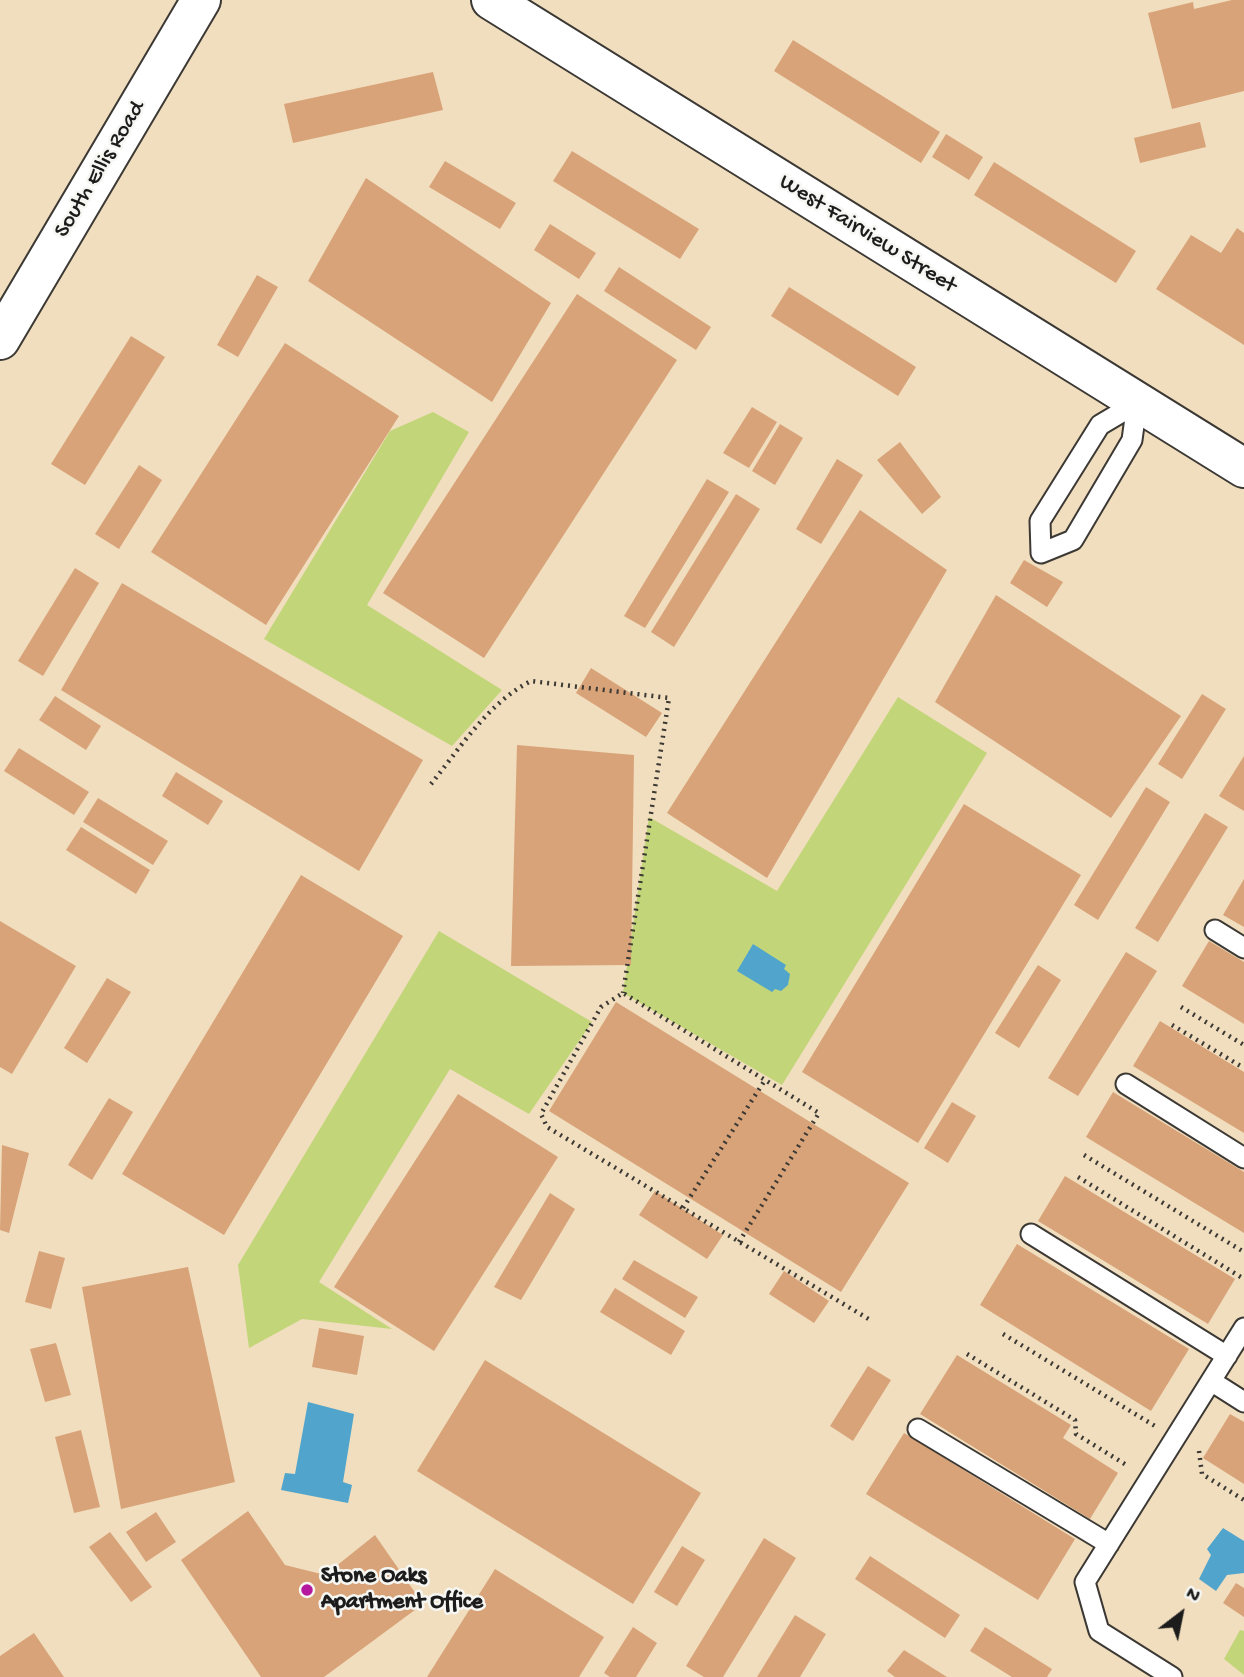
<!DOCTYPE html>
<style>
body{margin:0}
#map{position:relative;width:1244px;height:1677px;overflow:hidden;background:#f1debf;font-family:"Gochi Hand",sans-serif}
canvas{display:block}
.north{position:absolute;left:1146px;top:1579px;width:70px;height:70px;-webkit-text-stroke:5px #f6f6f2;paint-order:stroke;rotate:32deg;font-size:19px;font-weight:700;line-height:28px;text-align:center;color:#1c1c1c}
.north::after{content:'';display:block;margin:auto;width:24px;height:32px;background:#1c1c1c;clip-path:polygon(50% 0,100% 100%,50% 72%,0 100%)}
</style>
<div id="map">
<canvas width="1244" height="1677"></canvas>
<div class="north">N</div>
</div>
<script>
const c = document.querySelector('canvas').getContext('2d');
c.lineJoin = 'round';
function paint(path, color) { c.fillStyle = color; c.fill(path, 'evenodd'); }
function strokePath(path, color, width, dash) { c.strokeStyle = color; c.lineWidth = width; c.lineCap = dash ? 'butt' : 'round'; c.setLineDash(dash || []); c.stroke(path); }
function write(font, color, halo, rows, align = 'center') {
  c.font = font + ' "Gochi Hand",sans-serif'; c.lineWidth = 5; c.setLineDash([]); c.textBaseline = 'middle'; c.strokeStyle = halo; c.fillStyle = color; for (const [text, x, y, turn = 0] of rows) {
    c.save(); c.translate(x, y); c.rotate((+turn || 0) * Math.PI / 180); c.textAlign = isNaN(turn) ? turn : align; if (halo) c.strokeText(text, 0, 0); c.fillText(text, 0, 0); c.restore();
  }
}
paint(new Path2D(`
 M433 412 469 432 367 605 502 690 452 746 264 639 390 431Z
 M898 697 987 753 782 1085 623 993 649 817 777 891Z
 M439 931 592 1022 529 1114 450 1069 319 1282 392 1329 302 1319 249 1348 238 1265Z
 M1240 1630 1244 1631V1675L1224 1659Z`), '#c2d578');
paint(new Path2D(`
 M753 944 786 965 784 969 790 974 788 985 781 991 775 989 772 992 737 971Z
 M308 1402 354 1414 343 1482 352 1485 348 1503 281 1490 285 1473 295 1474Z
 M1223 1528 1244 1541V1573L1227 1575 1216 1591 1199 1579 1211 1555 1207 1549Z`), '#51a5cc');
paint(new Path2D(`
 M1232 0H1244V91L1172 109 1148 13 1193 2 1194 9Z
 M793 40 940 132 921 163 774 71Z
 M433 72 443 110 293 143 284 104Z
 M1200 122 1206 147 1140 163 1134 138Z
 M946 134 983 157 969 180 932 157Z
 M572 151 699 229 680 259 553 181Z
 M445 161 516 203 500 229 429 187Z
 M994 162 1136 251 1116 283 974 195Z
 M366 178 551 303 492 402 308 281Z
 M550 224 596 253 579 279 534 250Z
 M1237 228 1244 233V345L1156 289 1191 235 1221 253Z
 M619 267 711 327 696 350 604 291Z
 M257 275 278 287 238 357 217 345Z
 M789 287 916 367 898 396 771 316Z
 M577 294 677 360 484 658 383 593Z
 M131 336 165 357 85 485 51 464Z
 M285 343 399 416 266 625 151 552Z
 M752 407 777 422 749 468 723 453Z
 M780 424 803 438 775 485 752 471Z
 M900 442 941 497 922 514 877 460Z
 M837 459 863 475 821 544 796 529Z
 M139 465 162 480 119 549 95 534Z
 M707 479 729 492 645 628 624 616Z
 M736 494 760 509 674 647 651 632Z
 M860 510 947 570 767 878 667 813Z
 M1024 560 1063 582 1047 607 1010 583Z
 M75 568 99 583 43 676 18 661Z
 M122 583 423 760 359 871 61 690Z
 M996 595 1181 716 1111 818 935 702Z
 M591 668 662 713 646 737 576 693Z
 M1202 694 1226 709 1182 779 1158 764Z
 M55 696 101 726 86 750 39 720Z
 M517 745 634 755 631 965 511 966Z
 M19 748 89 792 74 815 4 771Z
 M1244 756V811L1219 796Z
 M176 772 223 801 208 825 162 796Z
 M1146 787 1170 802 1098 920 1074 905Z
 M98 798 168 841 153 865 83 822Z
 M964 804 1081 875 918 1143 802 1072Z
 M1205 813 1228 827 1158 942 1135 928Z
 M81 827 150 870 136 894 66 850Z
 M301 875 403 936 224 1235 122 1174Z
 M1244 879V927L1223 915Z
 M0 921 76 966 12 1074 0 1067Z
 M1209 941 1244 962V1024L1182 986Z
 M1126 952 1157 971 1078 1096 1048 1078Z
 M1038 965 1061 980 1019 1048 995 1033Z
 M107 978 131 992 87 1063 64 1048Z
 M616 1002 909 1183 841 1292 549 1111Z
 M1160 1021 1244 1072V1133L1133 1066Z
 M1113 1092 1244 1172V1233L1086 1137Z
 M458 1094 558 1157 434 1351 334 1287Z
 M109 1098 133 1112 92 1180 68 1165Z
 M952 1102 976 1116 948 1163 924 1148Z
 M2 1145 29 1153 9 1233 0 1230Z
 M1065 1176 1235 1279 1208 1324 1038 1221Z
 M655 1191 723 1235 707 1259 639 1215Z
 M550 1193 575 1209 521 1300 494 1287Z
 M1017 1244 1189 1349 1151 1411 980 1305Z
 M39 1251 65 1258 51 1309 25 1302Z
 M634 1260 698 1297 685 1318 622 1279Z
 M188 1267 235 1482 121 1509 82 1287Z
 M784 1271 829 1301 814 1323 769 1294Z
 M615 1288 685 1331 671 1355 600 1312Z
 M319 1328 364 1336 357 1375 312 1367Z
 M56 1343 71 1395 45 1402 30 1349Z
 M957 1355 1071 1425 1063 1438 1118 1473 1090 1519 920 1414Z
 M485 1360 701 1493 633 1604 417 1471Z
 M868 1366 891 1380 853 1441 830 1426Z
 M1230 1414 1244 1422V1484L1203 1458Z
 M81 1430 100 1507 74 1513 55 1437Z
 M904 1433 1075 1539 1038 1600 866 1494Z
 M248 1511 285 1565 325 1575 375 1535 423 1604 324 1677H261L181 1560Z
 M156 1512 176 1542 146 1562 126 1532Z
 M110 1532 152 1587 131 1602 89 1547Z
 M764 1538 796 1558 723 1677H704L686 1666Z
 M682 1546 705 1560 677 1606 654 1592Z
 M870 1556 960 1615 945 1638 855 1579Z
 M495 1569 604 1637 579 1677H427Z
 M1236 1583 1244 1588V1617L1223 1603Z
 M795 1615 826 1634 800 1677H757Z
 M633 1627 657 1643 636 1677H610L604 1673Z
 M985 1627 1052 1669 1047 1677H1012L970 1651Z
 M34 1633 64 1677H0V1656Z
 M904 1650 947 1677H895L887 1671Z`), '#d8a378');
const service = new Path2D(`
 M1137 403 1132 440 1073 540 1041 553 1040 521 1100 425Z
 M1215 930 1244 948
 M1126 1084 1244 1158
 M1031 1234 1227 1356
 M1211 1381 1244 1402
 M918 1429 1109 1544
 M1172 1677 1099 1631 1085 1582 1244 1328`);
const minor = new Path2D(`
 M491 0 1244 468`);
const tertiary = new Path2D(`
 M0 340 201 0`);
strokePath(service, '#3c3934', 23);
strokePath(minor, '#3c3934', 42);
strokePath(tertiary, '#3c3934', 42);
strokePath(new Path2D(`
 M431 784C460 748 489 702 531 681L669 698 623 993
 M1181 1007 1244 1045
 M1172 1025 1244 1068
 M1084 1155 1244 1252
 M1078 1177 1244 1279
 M683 1208 765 1080
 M739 1242 819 1113 623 993 601 1007 541 1114 547 1127 872 1321
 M1003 1334 1155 1426
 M967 1354 1075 1420 1076 1434 1128 1466
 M1199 1451 1202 1474 1244 1500`), '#3c3934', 4.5, [2, 5]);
strokePath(service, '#fff', 19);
strokePath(minor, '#fff', 38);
strokePath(tertiary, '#fff', 38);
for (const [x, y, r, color] of [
 [307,1590,7,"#b5179e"]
]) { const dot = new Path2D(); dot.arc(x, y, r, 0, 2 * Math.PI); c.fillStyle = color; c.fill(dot); strokePath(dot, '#f6f6f2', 2.5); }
write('23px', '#1c1c1c', '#f6f6f2', [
 ["South Ellis Road",101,170,-59],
 ["West Fairview Street",867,235,32]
]);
write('bold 23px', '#1c1c1c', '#f6f6f2', [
 ["Stone Oaks",321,1577],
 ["Apartment Office",321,1603]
], 'left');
</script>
